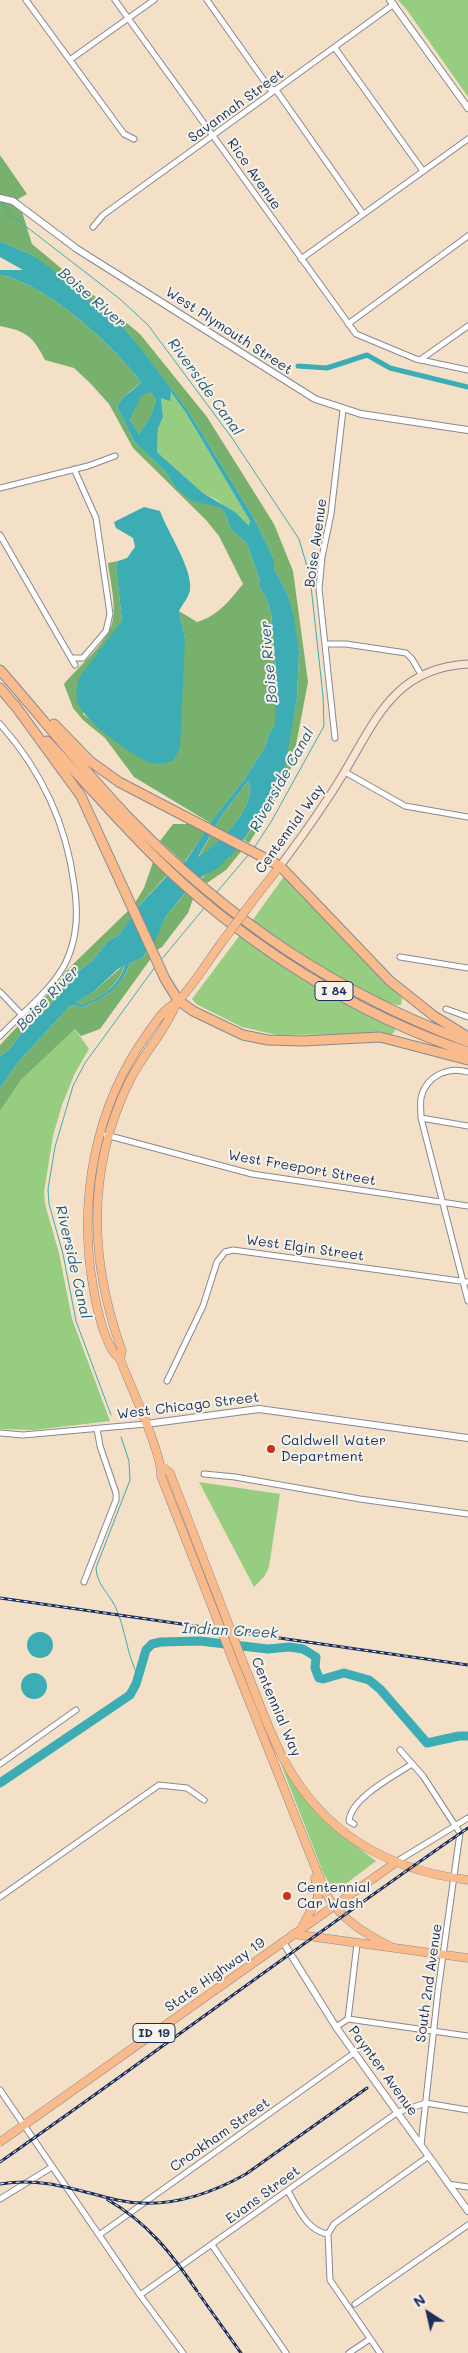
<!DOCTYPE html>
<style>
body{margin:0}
#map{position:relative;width:468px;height:2353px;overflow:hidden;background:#f4e0c7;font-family:Mali,sans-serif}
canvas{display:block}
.north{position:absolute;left:403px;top:2288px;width:50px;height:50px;-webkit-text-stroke:4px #f7f3e8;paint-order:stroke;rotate:325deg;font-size:14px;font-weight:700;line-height:20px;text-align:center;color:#1b2f5e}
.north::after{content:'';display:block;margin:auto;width:18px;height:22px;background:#1b2f5e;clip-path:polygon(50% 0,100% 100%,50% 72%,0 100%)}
</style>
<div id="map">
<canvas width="468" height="2353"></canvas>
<div class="north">N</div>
</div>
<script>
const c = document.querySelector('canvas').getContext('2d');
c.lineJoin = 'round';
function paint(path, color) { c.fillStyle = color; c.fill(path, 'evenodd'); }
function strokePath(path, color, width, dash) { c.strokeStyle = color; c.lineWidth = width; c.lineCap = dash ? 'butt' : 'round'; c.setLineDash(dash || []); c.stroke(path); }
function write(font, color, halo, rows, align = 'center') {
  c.font = font + ' Mali,sans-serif'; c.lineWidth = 4; c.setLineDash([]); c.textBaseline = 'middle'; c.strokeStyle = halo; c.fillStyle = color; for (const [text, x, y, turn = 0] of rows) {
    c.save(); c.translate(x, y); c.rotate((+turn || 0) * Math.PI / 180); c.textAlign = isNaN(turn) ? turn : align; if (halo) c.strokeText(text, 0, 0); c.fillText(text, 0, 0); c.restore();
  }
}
paint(new Path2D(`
 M398 0H468V97L407 10Z
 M171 392 186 413 250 521V527L217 500 203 493 157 452 158 429 163 417 161 397 170 396Z
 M285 875 364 961 402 998 401 1005C381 1008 274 936 252 921Z
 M240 935 394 1027 395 1031 392 1034 277 1035 242 1027 196 1004 192 999Z
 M75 1029 89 1049 75 1073 62 1105 53 1136 44 1192 45 1204 59 1253 72 1319 110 1421 34 1430 0 1429V1111L21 1080Z
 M199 1482 280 1494 269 1567 264 1577 254 1587Z
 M281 1764 319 1814 339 1833 376 1861 335 1892 324 1875Z`), '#96cd80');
paint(new Path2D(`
 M0 155 27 194 18 199 32 244 140 334 207 417 274 524 293 571 308 682 292 766 270 810 249 843 244 840 268 804 272 787 282 775 297 698 299 652 288 595 274 568V559L254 518 189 412 126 330 32 255 0 241Z
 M0 275C46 283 113 345 141 382 133 391 121 395 117 407L135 443 165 471 175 487 221 508 227 517 230 528 247 544 260 581 258 585 266 597 271 613 278 693 275 698V724L268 736 266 745 244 780 219 811 212 824 134 777 105 738 83 720 73 708 64 684C78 667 105 645 112 624 117 606 110 581 108 563L118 561 116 566 122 621 83 714 122 745 146 761 185 638 179 611 197 622C218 616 230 600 243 584L219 536 206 520 133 448 109 404 91 384 74 368 45 360C33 336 26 331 0 326Z
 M151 391 156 399 151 415 139 434 130 420 142 394Z
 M248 781C259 806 217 846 198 858L222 815Z
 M173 824H195L207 830 184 863 160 841Z
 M238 848H244L226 870 207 883 201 879Z
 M153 862 167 875 137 908 135 903 144 888Z
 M186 892 193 899 188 913 162 947 157 950 153 943 165 918Z
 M130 909 133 915 119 935 108 941 92 961 73 976 57 994 49 1007 30 1021 9 1050 0 1056V1045L53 989 66 971Z
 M149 949 152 957 100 1029 81 1036 75 1029 21 1080 0 1111V1088L19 1061 70 1006 74 1005 81 1008C105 998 121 989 130 963L142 958Z
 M125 964C119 985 102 997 82 1005L75 1002 92 993Z`), '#78b06e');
paint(new Path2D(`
 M0 241 32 255 60 275 126 330 145 354 189 412 254 518 274 559V568L288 595 294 619 299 652 297 698 286 761 282 775 272 786 268 804 238 848 219 867 202 877 184 894 165 918 155 941 145 954 142 958 130 963C120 990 106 997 81 1008L74 1005 70 1006 19 1061 0 1088V1056L9 1050 30 1021 49 1007 57 994 73 976 92 961 108 941 119 935 138 907 166 877 186 861 219 811 244 780 266 745 268 736 275 724V698L278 693 271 613 266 597 258 585 260 581 247 544 230 528 227 517 221 508 190 500 175 487 165 471 135 443 117 407C121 395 133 392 141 382 113 345 46 283 0 275V270H23L0 257ZM151 392 156 399 151 415 139 434 130 420 142 395ZM171 392 186 413 250 521 249 526 235 512 203 493 157 452 158 429 163 417 161 398 170 401ZM248 781C259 806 217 846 198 857L222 815ZM125 965C119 986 101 997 82 1005L76 1002 92 993 118 969Z
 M144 507 160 511C167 531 193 569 190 590 189 597 182 605 179 611L185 638 180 748 173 761C163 764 156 765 146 761 129 753 84 721 78 703 75 695 77 685 80 676L122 621 116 566 118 561 127 558 135 547 133 538 116 528 114 522Z
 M27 1645a13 13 0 1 1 26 0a13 13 0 1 1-26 0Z
 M21 1686a13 13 0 1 1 26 0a13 13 0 1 1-26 0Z`), '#3cadb5');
strokePath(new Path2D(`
 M0 201 10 214 120 299 148 325 232 438 299 539 310 577 323 696 324 726 271 822 254 848
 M217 892 250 853
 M161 960 205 907
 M111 1415 76 1321 63 1254 49 1204 48 1189 55 1147 73 1086 85 1063 155 967
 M121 1437 129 1461 130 1480 96 1568C97 1585 108 1592 115 1606 126 1629 126 1653 138 1676`), '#3cadb5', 1);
strokePath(new Path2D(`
 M298 366 327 368 367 355 390 368 468 387`), '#3cadb5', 5);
strokePath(new Path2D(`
 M0 1783 130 1695 136 1684 146 1650 152 1644 161 1642 200 1641 268 1649 289 1647 303 1649 316 1657 315 1668 319 1678 323 1679 344 1673 369 1680 380 1689 427 1743 459 1736H468`), '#3cadb5', 9);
const minor = new Path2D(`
 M26 0 124 134 134 139
 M115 0 356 334 416 359 468 370
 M207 0 270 89 276 90 363 214
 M335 48 423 171
 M71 59 154 0
 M93 227 103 215 394 4
 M301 259 468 139
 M348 324 468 236
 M420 360 468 326
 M0 488 88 466 115 456
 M0 535 75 665
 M325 644H346L406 653 412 659 422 676
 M72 658H83L106 631 110 614 96 518 74 469
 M0 724C41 770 66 822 74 884 78 911 78 936 66 962 52 990 22 1013 0 1036
 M335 738 319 589 322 557 331 514 343 410
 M345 772 405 806 468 817
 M400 957 468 968
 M0 992 21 1014
 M446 1009 468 1017
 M468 1072C448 1066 426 1076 421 1098 420 1104 421 1111 421 1118L468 1301
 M421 1118 468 1126
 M106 1135 252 1174 468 1206
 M167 1381 203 1306 217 1262 225 1252 233 1250 468 1282
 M0 1433 23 1435 146 1424
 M204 1474 235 1477 360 1499 468 1514
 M84 1582 116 1500V1493L100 1446 97 1429
 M400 1750 423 1776 460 1833 438 1991 421 2145
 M0 1764 76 1710
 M354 1824 349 1821C351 1798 394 1776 412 1764
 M396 1862 468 1818
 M0 1897 159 1785 187 1788 204 1800
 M348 2019 357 1944
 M336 2027 348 2019 468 2036
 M0 2090 140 2295 183 2353
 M448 2184 468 2187
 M288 2191C298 2208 307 2231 328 2234
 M0 2199 52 2167
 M328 2234 330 2280 380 2353
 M328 2234 334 2224 429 2156
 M99 2235 354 2053
 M212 2245 286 2353
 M140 2295 398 2112 426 2103 468 2110
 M355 2304 468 2225
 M349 2353 370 2339`);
const tertiary = new Path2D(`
 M390 0 468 108
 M0 198 13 201 77 249 315 399 361 414 468 430
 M146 1424 259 1409 468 1438
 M283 1942 336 2027 468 2211`);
const secondary = new Path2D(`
 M280 866C301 838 321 810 339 781 374 725 391 668 468 664`);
const primary = new Path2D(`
 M254 899 280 866
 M120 1359 122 1351C89 1260 86 1169 130 1080 144 1053 166 1030 177 1002
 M162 1467 170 1473 218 1597
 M208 1596 161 1476C163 1455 129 1383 120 1359 105 1348 96 1305 93 1286 78 1199 95 1106 148 1033 153 1026 158 1018 164 1012 168 1007 174 1005 179 1000 195 983 208 961 222 942
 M234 1663 326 1894C342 1920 364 1933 391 1947
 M244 1665C257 1696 268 1730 284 1760 323 1833 388 1870 468 1880
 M302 1927 318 1897 315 1878
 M293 1934 468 1958
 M0 2142 395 1863`);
const motorway = new Path2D(`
 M0 670C43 719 84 771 129 818 227 919 336 993 468 1042
 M0 688 16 707
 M14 704 81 796 165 979 178 1000 193 1011 243 1035 268 1040 303 1041 380 1037 468 1060
 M54 724 91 762 119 782 280 866 390 981 434 1016 468 1037
 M47 741C86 783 124 828 166 868 251 948 357 1015 468 1052`);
strokePath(minor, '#888892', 7);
strokePath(tertiary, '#888892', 8);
strokePath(secondary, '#888892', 9);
strokePath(primary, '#888892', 9);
strokePath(motorway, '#888892', 11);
strokePath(minor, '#fff', 5);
strokePath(tertiary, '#fff', 6);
strokePath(secondary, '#fde4d1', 7);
strokePath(primary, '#fabb8c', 8);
strokePath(motorway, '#fabb8c', 9);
const rail = new Path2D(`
 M0 1598 468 1665
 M0 2162C157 2052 310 1937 468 1828
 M0 2184C44 2177 75 2190 117 2200 162 2210 207 2196 246 2174L367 2088
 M108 2200C147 2222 172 2254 197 2291
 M199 2294 241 2353`);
strokePath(rail, '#1b2f5e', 3);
strokePath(rail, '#f7f3e8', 1, [4]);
const primaryBridge = new Path2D(`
 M222 942 254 899
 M208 1596 234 1663
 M218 1597 244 1665`);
strokePath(primaryBridge, '#888892', 9, []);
strokePath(primaryBridge, '#fabb8c', 8);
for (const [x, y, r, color] of [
 [271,1449,5,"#c8321e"],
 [287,1896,5,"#c8321e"]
]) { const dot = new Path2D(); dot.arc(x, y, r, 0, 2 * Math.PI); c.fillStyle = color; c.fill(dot); strokePath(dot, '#f7f3e8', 2); }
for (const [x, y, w] of [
 [334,991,38],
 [154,2033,42]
]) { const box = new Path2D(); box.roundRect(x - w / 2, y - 9.5, w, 19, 4); c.fillStyle = '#f7f3e8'; c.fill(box); strokePath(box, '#1b2f5e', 1); }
write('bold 12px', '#1b2f5e', null, [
 ["I 84",334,991],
 ["ID 19",154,2033]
]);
write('14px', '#1b2f5e', '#f7f3e8', [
 ["Savannah Street",236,106,-36],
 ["Rice Avenue",254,174,55],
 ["West Plymouth Street",229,331,33],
 ["Boise Avenue",316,543,-82],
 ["Centennial Way",290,829,-54],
 ["West Freeport Street",302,1168,10],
 ["West Elgin Street",305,1248,8],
 ["West Chicago Street",188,1406,-7],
 ["Centennial Way",276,1707,67],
 ["State Highway 19",215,1975,-35],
 ["South 2nd Avenue",429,1983,-82],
 ["Paynter Avenue",383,2071,54],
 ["Crookham Street",220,2135,-35],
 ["Evans Street",263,2195,-36]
]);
write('14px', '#1b2f5e', '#f7f3e8', [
 ["Caldwell Water",281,1441],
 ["Department",281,1457],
 ["Centennial",297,1888],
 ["Car Wash",297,1904]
], 'left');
write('italic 15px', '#275b7c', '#f7f3e8', [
 ["Boise River",92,298,41],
 ["Riverside Canal",205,387,54],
 ["Boise River",269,662,-95],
 ["Riverside Canal",282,780,-61],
 ["Boise River",48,998,-46],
 ["Riverside Canal",73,1262,77],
 ["Indian Creek",230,1631,3]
]);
</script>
